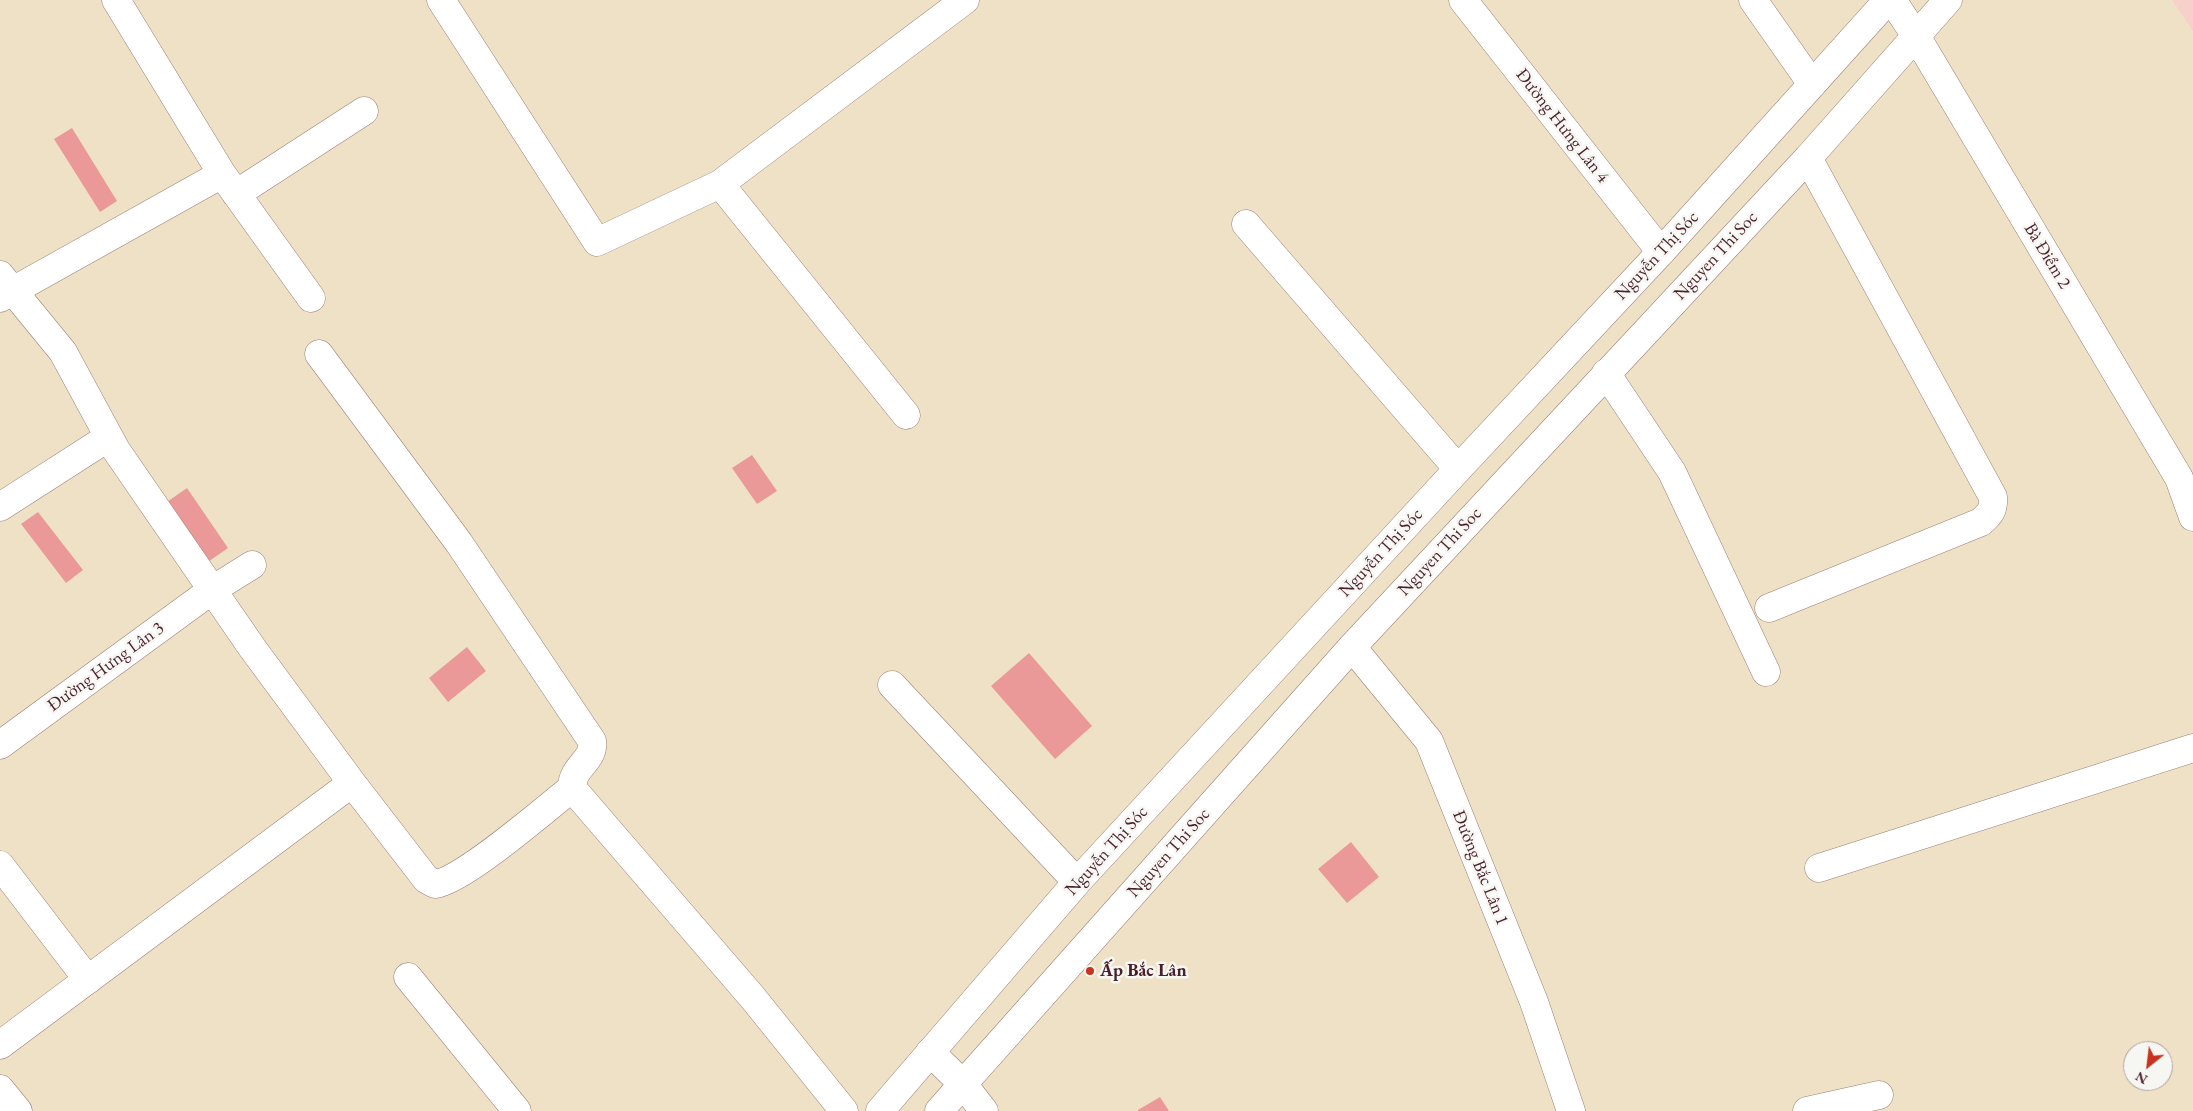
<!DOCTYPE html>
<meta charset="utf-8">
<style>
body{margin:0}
#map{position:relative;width:2193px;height:1111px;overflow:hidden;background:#efe1c5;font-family:"EB Garamond",serif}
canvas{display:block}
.north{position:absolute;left:2123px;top:1041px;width:50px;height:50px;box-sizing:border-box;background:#f6f6f2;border:1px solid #b1a0a2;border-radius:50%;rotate:209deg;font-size:14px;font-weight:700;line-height:20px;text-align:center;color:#4a1f2b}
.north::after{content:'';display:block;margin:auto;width:18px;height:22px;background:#c8321e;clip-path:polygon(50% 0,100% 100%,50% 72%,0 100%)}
</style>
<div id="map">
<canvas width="2193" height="1111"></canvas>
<div class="north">N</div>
</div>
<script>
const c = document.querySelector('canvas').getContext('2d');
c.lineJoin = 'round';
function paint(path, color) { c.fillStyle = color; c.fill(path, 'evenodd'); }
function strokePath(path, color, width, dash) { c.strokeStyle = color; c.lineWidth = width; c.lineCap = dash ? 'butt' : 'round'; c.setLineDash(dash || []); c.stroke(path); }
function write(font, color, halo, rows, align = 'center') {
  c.font = font + ' "EB Garamond",serif'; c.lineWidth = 5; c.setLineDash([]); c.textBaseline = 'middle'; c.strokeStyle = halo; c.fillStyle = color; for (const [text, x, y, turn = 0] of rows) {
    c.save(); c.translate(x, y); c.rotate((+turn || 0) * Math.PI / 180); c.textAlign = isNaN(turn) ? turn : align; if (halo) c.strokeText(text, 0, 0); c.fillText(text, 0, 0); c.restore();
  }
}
paint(new Path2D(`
 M2172 0H2193V31Z`), '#f7d0ca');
paint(new Path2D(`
 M72 128 117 201 100 212 54 139Z
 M752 455 777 491 757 504 732 468Z
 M187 488 228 548 205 564 164 504Z
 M38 512 83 570 66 583 21 524Z
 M467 647 486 671 448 702 429 678Z
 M1029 653 1092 726 1055 759 991 686Z
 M1351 842 1379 877 1347 903 1318 869Z
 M1160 1097 1169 1111H1138V1110Z`), '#ea9998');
const minor = new Path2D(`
 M116 0 222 174 311 298
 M441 0 597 242 720 184 906 415
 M1463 0 1661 252
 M1753 0 1812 84
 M1892 0 1916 36 2179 478 2193 517
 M720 184 965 0
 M236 194 364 111
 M1246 224 1458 469
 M0 275 63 352 116 450 253 649 352 783 426 879 435 884C463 881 545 809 572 788
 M0 298 222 174
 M319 354 459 543 592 741C595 761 572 766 572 788L753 998 844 1111
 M1606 373 1672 472 1766 672
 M0 507 109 437
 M1769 608 1981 522C1990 514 1994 510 1993 497L1808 158
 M1352 647 1429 741 1534 1002 1571 1111
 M892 685 1077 882
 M0 745 212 590 252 565
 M0 865 88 980
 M1819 868 2193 748
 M408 977 517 1111
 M0 1045 352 783
 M930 1052 963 1084 984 1111
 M0 1089 18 1111
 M1807 1111 1879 1095`);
const major = new Path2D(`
 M880 1111 1077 882 1458 469 1661 252 1888 0
 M939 1111 1352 647 1808 158 1948 0`);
strokePath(minor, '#9c8078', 29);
strokePath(major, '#9c8078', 29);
strokePath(minor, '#fff', 28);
strokePath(major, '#fff', 28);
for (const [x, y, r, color] of [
 [1090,971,5,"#c8321e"]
]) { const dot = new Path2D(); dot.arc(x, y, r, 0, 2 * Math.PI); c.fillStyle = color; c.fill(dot); strokePath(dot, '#f6f6f2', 2); }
write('18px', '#4a1f2b', '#f6f6f2', [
 ["Đường Hưng Lân 4",1562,126,52],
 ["Nguyễn Thị Sóc",1657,256,-47],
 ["Nguyen Thi Soc",1716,256,-47],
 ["Bà Điểm 2",2047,256,59],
 ["Nguyen Thi Soc",1440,552,-47],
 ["Nguyễn Thị Sóc",1381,553,-47],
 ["Đường Hưng Lân 3",106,667,-36],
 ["Nguyễn Thị Sóc",1107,851,-48],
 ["Nguyen Thi Soc",1169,853,-48],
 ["Đường Bắc Lân 1",1480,868,68]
]);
write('bold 18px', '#4a1f2b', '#f6f6f2', [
 ["Ấp Bắc Lân",1100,971]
], 'left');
</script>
